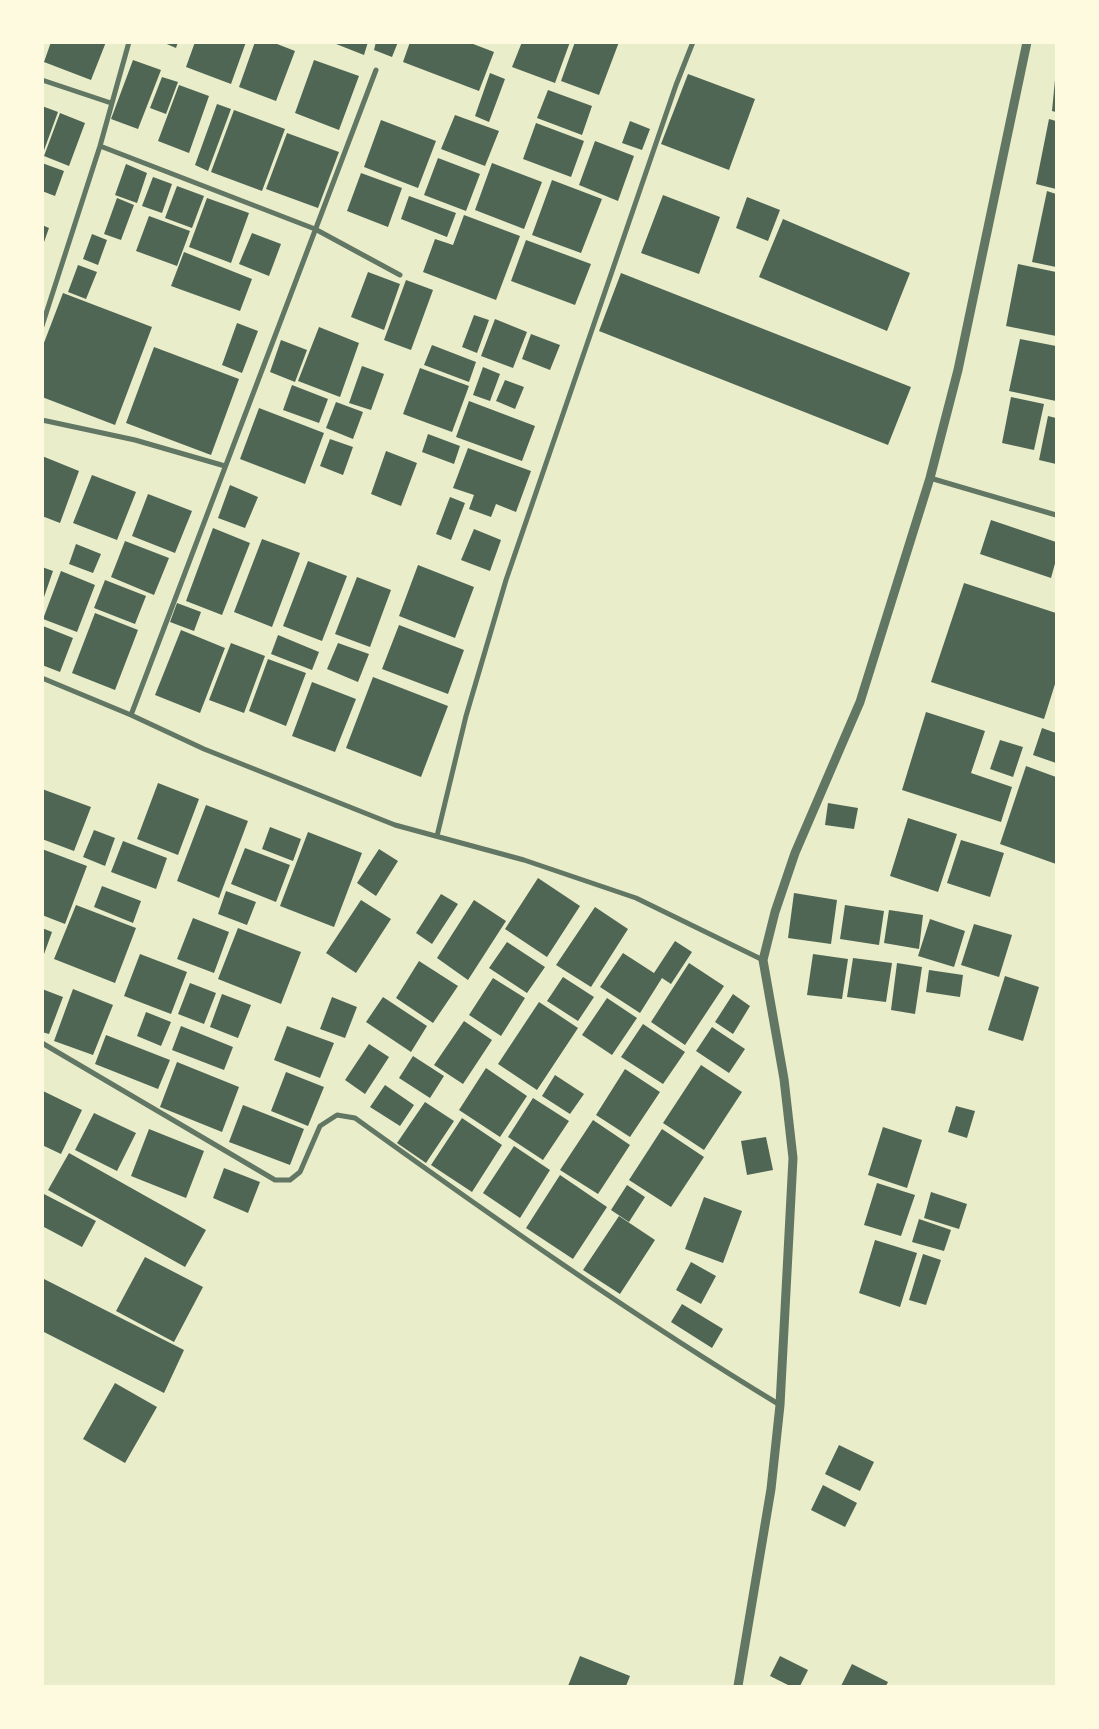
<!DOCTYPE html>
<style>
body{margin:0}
#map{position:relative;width:1099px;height:1729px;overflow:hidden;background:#e9edc9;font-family:Karla,sans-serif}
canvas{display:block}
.frame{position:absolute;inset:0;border:44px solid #fefae0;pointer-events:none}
</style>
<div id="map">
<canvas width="1099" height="1729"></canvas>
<div class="frame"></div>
</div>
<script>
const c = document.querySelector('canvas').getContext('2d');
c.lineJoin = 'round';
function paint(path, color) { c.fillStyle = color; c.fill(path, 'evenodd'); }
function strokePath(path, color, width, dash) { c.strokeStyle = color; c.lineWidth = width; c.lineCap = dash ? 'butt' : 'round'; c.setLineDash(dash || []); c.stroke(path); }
paint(new Path2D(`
 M51 42H106L91 80 44 62Z
 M162 42H178L176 48Z
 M195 42H246L231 84 186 67Z
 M255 42H272L295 51 276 101 239 87Z
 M331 42H368L364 55Z
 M376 42H398L392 57 374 50Z
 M410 42H468L494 52 479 91 403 62Z
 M522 42H570L555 83 512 67Z
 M575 42H619L599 95 561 81Z
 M133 60 161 70 138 129 111 119Z
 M314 60 359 76 339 130 295 113Z
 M490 73 505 79 489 122 475 116Z
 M688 74 755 99 729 170 661 144Z
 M162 77 178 82 166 114 150 108Z
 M1055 80H1056V112L1052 111Z
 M179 85 209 96 189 153 158 141Z
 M548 90 592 106 582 135 537 118Z
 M217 104 231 109 208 171 195 165Z
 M42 106 58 112 43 153H42Z
 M234 110 285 129 262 191 211 172Z
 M60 113 85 123 69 166 44 156Z
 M455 115 499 131 485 166 441 149Z
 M1049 119 1056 121V189L1036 184Z
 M381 120 436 141 418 188 364 167Z
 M630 121 650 129 642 150 622 143Z
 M536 123 584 141 571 177 523 159Z
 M287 133 339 152 318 208 266 189Z
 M595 141 634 156 618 201 579 185Z
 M438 158 480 174 466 211 424 195Z
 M42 163 64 171 55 196 42 191Z
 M492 163 542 182 524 229 475 210Z
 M126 164 147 173 137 203 115 195Z
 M361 173 402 188 388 227 347 211Z
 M153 177 172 184 162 213 142 206Z
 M552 180 602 199 581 253 532 235Z
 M177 186 204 196 192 228 165 218Z
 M1047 191 1056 194V267L1032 262Z
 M663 195 720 217 699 274 641 253Z
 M409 196 456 213 447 237 401 219Z
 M747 197 780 210 768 241 736 228Z
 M117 198 134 205 121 240 104 234Z
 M207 198 249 213 231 263 189 247Z
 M464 215 520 236 496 300 423 272 435 239 453 245Z
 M149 216 190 231 177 266 136 251Z
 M783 219 910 273 887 331 759 277Z
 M42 225 49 228 43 245H42Z
 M252 233 281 244 269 276 239 264Z
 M92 234 107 240 98 265 83 259Z
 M526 240 591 264 575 305 511 281Z
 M184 252 252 279 240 311 171 286Z
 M1018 264 1056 272V336L1006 326Z
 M78 265 97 272 86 299 68 292Z
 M368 272 400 284 384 330 351 317Z
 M621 273 911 387 888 445 599 331Z
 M406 280 433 290 411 350 384 340Z
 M63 293 152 327 115 425 42 397V348Z
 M474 315 489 320 477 353 462 347Z
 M495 319 527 332 513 368 481 356Z
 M237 323 258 331 242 373 222 365Z
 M319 327 359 343 340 397 298 381Z
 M531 334 560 345 550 370 522 359Z
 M1020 339 1056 346V401L1009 391Z
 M281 340 307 350 295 382 270 372Z
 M432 345 476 362 469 382 424 365Z
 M154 347 239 379 211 455 126 423Z
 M362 366 384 374 371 410 349 403Z
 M483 367 500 374 490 401 473 395Z
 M420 368 469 386 452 432 403 414Z
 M505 380 524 387 515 409 496 401Z
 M292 385 328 399 319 423 283 410Z
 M1011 397 1044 404 1034 450 1002 443Z
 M469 401 535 426 522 461 456 437Z
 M336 402 363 412 353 439 326 428Z
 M259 408 324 433 305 484 240 459Z
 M1048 416 1056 418V464L1039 460Z
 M428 434 460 446 454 464 422 452Z
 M330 439 353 447 343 475 320 466Z
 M468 448 531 471 516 512 496 504 491 517 469 509 474 495 453 488Z
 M386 451 417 463 401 506 371 494Z
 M42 456 79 471 60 523 42 516Z
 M92 475 136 492 117 540 73 523Z
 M230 485 258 497 245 528 218 518Z
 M148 494 192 511 175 553 132 536Z
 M450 497 465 503 451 540 436 534Z
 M991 520 1056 542V560L1051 578 980 554Z
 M213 528 250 543 222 615 186 601Z
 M474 529 501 540 490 571 461 560Z
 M262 539 300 553 272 627 234 612Z
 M125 541 169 558 154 595 111 577Z
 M76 544 101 554 93 573 69 564Z
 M308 561 347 576 322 641 283 626Z
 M418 565 474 587 455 638 399 616Z
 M42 567 53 571 43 600H42Z
 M61 571 95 585 77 632 43 619Z
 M357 577 391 590 370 647 335 634Z
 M105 580 146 596 135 624 94 608Z
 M964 583 1056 613V681L1044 719 931 682Z
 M177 603 201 612 194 631 170 622Z
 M95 613 138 630 115 690 72 673Z
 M399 625 464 650 448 694 382 669Z
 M43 626 73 638 60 672 42 665Z
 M181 630 225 648 200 713 155 695Z
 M278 635 319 652 312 670 271 654Z
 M231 643 265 656 244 713 209 700Z
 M338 643 369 654 358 682 327 669Z
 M268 659 306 673 286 726 249 711Z
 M373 677 448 706 421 777 346 748Z
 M312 682 356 699 335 752 292 736Z
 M926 712 985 731 971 773 1012 787 1001 822 902 790Z
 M1042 728 1056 733V763L1033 755Z
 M1000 740 1023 747 1013 777 990 769Z
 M1026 766 1056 777V864L1000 844Z
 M158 783 199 799 178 855 137 839Z
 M42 789 91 807 74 851 42 839Z
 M828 803 858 808 854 829 825 825Z
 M206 805 248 821 219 898 177 881Z
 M908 818 957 834 938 892 890 876Z
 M270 827 301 839 293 861 262 849Z
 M94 830 115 838 105 866 83 857Z
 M308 832 362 853 334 927 280 906Z
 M961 840 1004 853 990 897 947 883Z
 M123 841 167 858 156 889 111 872Z
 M245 848 290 865 276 902 231 884Z
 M42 849 87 866 65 924 42 915Z
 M379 849 398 861 376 896 357 883Z
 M538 878 580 906 547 957 505 929Z
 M102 886 141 901 133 923 94 907Z
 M226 891 256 902 247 925 218 914Z
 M794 893 837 900 831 944 788 938Z
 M441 894 458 904 432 944 416 933Z
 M361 900 391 919 356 973 326 953Z
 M474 900 506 921 468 980 437 958Z
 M76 905 136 928 115 983 54 959Z
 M845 905 884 911 879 945 840 939Z
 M595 907 628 929 591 987 556 965Z
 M889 910 923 915 919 949 884 943Z
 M193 918 229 932 214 973 177 959Z
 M930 919 965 931 954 967 918 956Z
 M974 924 1012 935 999 977 961 965Z
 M42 928 52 932 43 957H42Z
 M238 928 301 952 281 1004 218 979Z
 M675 941 692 952 671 984 662 978 640 1013 600 987 623 953 654 973Z
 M507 942 545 967 527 993 489 968Z
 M140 954 187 972 171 1014 124 996Z
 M813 954 848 959 842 999 807 995Z
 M853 958 892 963 886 1002 847 997Z
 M419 961 458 986 433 1023 396 998Z
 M689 963 724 986 685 1045 651 1022Z
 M897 963 922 967 915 1014 891 1010Z
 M929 970 963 975 960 997 926 992Z
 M1005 976 1039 987 1023 1041 988 1030Z
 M563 977 594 997 578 1021 547 1001Z
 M493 978 525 998 501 1036 469 1015Z
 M190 983 216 993 204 1024 178 1014Z
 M42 989 63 997 49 1034 42 1032Z
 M73 989 113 1005 93 1055 54 1041Z
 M222 994 251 1005 238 1038 210 1027Z
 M733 994 750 1006 733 1034 715 1022Z
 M332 997 357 1007 345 1038 320 1029Z
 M383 997 427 1026 411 1052 366 1022Z
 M607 998 637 1018 612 1055 582 1035Z
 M539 1002 578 1028 537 1090 498 1064Z
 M146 1012 171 1022 161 1046 137 1036Z
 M464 1021 492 1040 463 1084 434 1065Z
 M643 1024 685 1052 663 1084 621 1057Z
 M181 1026 233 1047 224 1070 172 1050Z
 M287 1026 334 1043 320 1078 274 1060Z
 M712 1027 745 1049 729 1073 696 1051Z
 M106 1035 170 1060 158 1089 95 1064Z
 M369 1044 389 1057 365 1094 345 1080Z
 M413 1056 444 1076 430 1098 399 1078Z
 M177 1062 239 1087 222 1132 160 1107Z
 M701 1065 742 1092 704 1150 663 1123Z
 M486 1068 527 1096 500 1137 459 1110Z
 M625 1069 660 1092 630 1137 596 1115Z
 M286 1072 324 1087 308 1126 271 1111Z
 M555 1075 584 1094 570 1114 542 1096Z
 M385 1085 414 1105 400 1126 370 1107Z
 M43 1091 82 1110 61 1154 42 1145Z
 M533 1098 569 1121 543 1160 508 1137Z
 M425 1102 454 1121 426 1163 397 1143Z
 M243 1105 304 1129 290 1165 229 1142Z
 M956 1106 975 1111 967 1138 948 1132Z
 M94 1113 136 1133 117 1171 75 1150Z
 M462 1118 502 1145 472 1192 431 1165Z
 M593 1120 630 1145 598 1194 560 1170Z
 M883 1127 922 1140 907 1188 868 1175Z
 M149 1129 204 1151 186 1198 131 1176Z
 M662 1129 704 1157 671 1207 629 1180Z
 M766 1137 773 1170 747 1175 741 1141Z
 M514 1146 550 1170 520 1218 483 1193Z
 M69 1153 206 1230 185 1267 48 1190Z
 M224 1168 260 1182 248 1213 213 1198Z
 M560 1175 607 1207 573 1259 526 1228Z
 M877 1183 915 1195 901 1236 864 1225Z
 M627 1185 645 1197 629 1222 611 1210Z
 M931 1192 967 1204 959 1229 924 1218Z
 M42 1193 96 1221 82 1247 42 1226Z
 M704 1197 742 1211 723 1263 685 1249Z
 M619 1216 655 1240 620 1294 583 1270Z
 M919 1219 951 1230 944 1251 912 1242Z
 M875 1240 917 1253 900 1307 859 1293Z
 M923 1254 941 1260 926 1305 909 1300Z
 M145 1257 203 1287 174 1342 116 1311Z
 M691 1262 716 1276 701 1304 676 1290Z
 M42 1278 184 1350 164 1393 42 1331Z
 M682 1304 723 1329 712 1348 671 1322Z
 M115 1383 157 1407 125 1463 83 1439Z
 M839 1445 874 1462 860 1491 825 1474Z
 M823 1485 857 1503 845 1527 811 1510Z
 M580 1656 630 1676 626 1686H568Z
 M780 1656 808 1670 800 1686H790L770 1676Z
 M852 1664 888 1682 886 1686H841Z`), '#4f6655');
strokePath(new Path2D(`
 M42 80 111 103
 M100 146 315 229 400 275
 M42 326 100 146 129 42
 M42 420 135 440 225 466
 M930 478 1056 515
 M42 678 131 715 204 749 395 825 524 860 636 898 763 960
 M131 715 376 70
 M437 836 466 716 506 580 676 85 693 42
 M42 1043 275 1180H290L300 1172 320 1126 337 1115 355 1118C494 1218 633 1316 780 1405`), '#617663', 5);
strokePath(new Path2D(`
 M738 1686 771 1489 780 1405 793 1158 784 1079 763 960 775 912 795 853 860 702 930 478 958 370 1027 42`), '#617663', 9);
</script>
